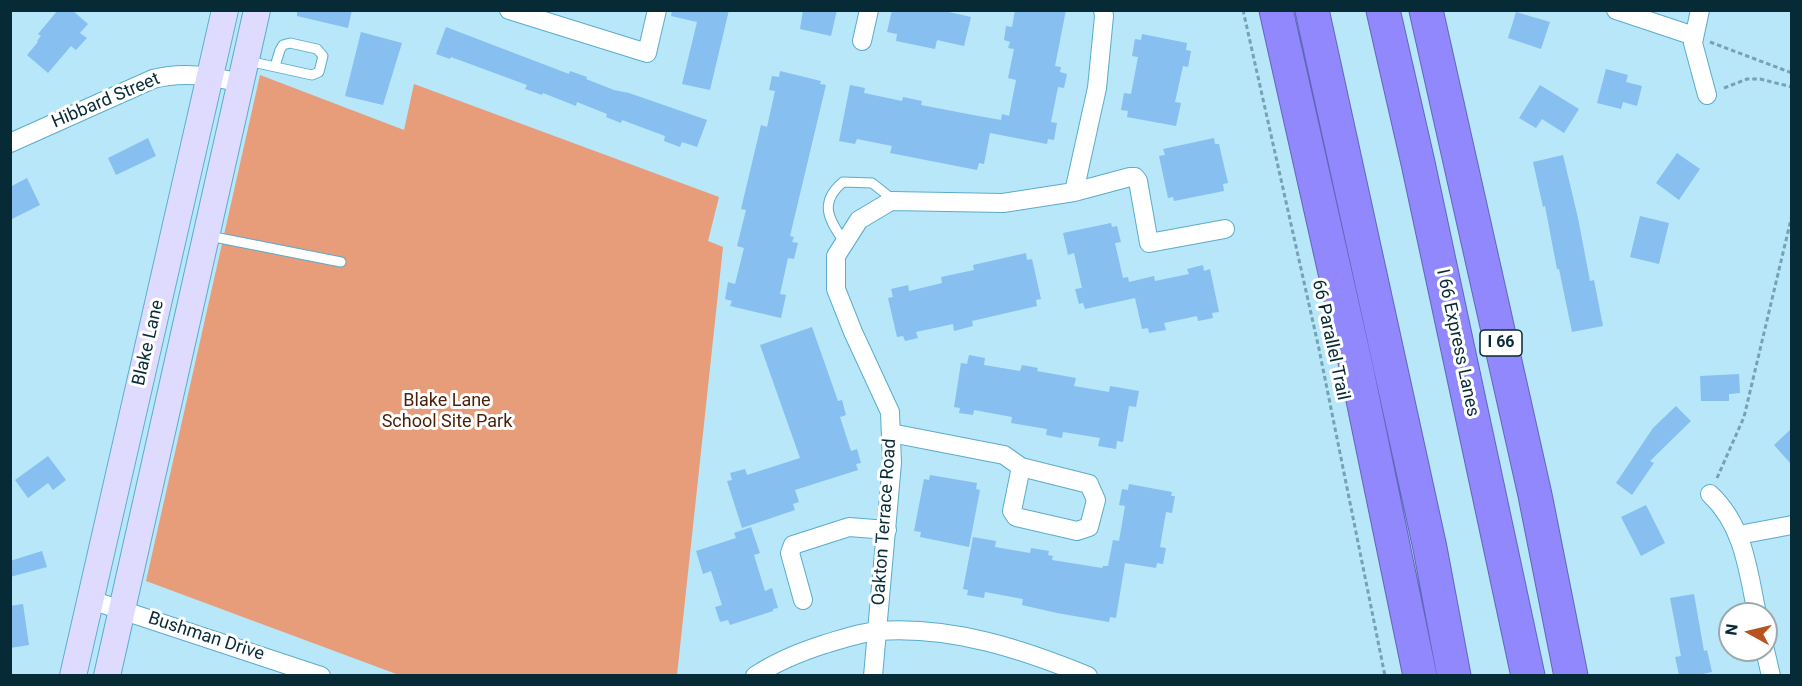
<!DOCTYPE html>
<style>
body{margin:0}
#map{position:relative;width:1802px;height:686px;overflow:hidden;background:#b8e7fa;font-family:Roboto,sans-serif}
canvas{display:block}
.frame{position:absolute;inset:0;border:12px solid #062b37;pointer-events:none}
.north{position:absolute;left:1718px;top:602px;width:60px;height:60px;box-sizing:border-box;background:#fff;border:2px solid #9baaaf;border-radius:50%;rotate:278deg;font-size:16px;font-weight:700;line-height:24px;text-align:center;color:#062b37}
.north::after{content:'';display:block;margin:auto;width:21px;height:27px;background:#b7531e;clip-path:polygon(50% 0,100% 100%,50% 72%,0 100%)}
</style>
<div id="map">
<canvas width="1802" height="686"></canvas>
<div class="frame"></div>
<div class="north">N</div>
</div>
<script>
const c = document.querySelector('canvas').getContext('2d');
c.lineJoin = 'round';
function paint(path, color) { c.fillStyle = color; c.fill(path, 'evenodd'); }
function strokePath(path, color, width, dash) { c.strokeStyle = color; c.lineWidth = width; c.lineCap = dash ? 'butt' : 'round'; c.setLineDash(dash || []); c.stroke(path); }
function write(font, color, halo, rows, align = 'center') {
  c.font = font + ' Roboto,sans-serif'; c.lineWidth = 6; c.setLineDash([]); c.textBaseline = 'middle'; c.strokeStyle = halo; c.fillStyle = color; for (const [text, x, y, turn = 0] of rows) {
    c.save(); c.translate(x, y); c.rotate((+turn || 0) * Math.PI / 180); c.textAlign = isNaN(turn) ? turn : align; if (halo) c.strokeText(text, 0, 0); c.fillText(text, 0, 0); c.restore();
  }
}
paint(new Path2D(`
 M260 75 404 130 414 84 719 197 708 241 723 247 677 675H399L146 581Z`), '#e79c7a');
paint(new Path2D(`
 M58 10H72L88 24 80 33 87 38 76 50 71 46 48 73 27 55 38 42 37 41 41 36 38 34Z
 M297 10H352L348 28 297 16Z
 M672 10H729L710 90 682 84 697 22 671 16Z
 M803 10H837L831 36 800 29Z
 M892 10H940L971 17 964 46 937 40 935 49 896 41 897 34 887 32Z
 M1015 10H1066L1055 66 1061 67 1060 72 1067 74 1064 88 1058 87 1051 122 1057 123 1054 140 1048 139 1047 144 990 133 984 164 979 163 977 170 890 153 892 146 857 139 855 144 839 141 850 85 865 88 864 93 902 101 903 97 922 101 921 105 973 115 1001 120 1002 114 1009 116 1016 80 1008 78 1014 49 1008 48 1010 42 1004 40 1006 26 1012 27Z
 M1516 12 1550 22 1541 49 1508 38Z
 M446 27 569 74 570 71 587 77 586 79 614 90 629 93 707 120 697 147 682 142 680 147 664 141 665 136 622 120 621 123 606 117 607 114 577 102 576 106 543 93 542 95 525 89 527 85 451 57 450 59 436 54Z
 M361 32 402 43 383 105 345 96Z
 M1142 34 1187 43 1186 50 1191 51 1188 67 1183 66 1175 102 1181 103 1176 126 1127 117 1128 111 1121 110 1124 93 1131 94 1138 57 1132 56 1135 39 1141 40Z
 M1606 69 1628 75 1626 82 1642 86 1637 106 1623 102 1621 109 1597 103Z
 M780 71 821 81 820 84 826 85 790 236 794 237 792 242 798 243 794 259 788 258 780 294 786 295 781 318 730 306 732 301 725 299 728 282 735 284 744 248 737 246 746 210 741 209 761 125 767 127 775 91 769 90 772 76 779 77Z
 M1540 85 1579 109 1564 133 1542 119 1536 128 1519 118Z
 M148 138 156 156 116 175 108 158Z
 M1214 138 1215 144H1219L1228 183 1223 184 1224 191 1174 201 1173 197 1168 198 1159 156 1165 155 1163 149Z
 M1677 153 1700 169 1679 200 1656 183Z
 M1563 155 1578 218 1590 281 1594 280 1603 326 1572 332 1559 269H1557L1545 206 1543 207 1533 162Z
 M27 178 40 205 10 220V187Z
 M1640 216 1669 223 1659 264 1630 257Z
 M1111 223 1112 227 1117 226 1121 242 1115 243 1123 278 1128 277 1129 282 1154 276 1155 281 1189 274 1187 269 1203 265 1204 271 1210 269 1219 312 1212 313 1213 318 1198 321 1197 316 1164 323 1166 330 1149 333 1148 328 1142 329 1135 298 1085 309 1083 303 1079 304 1075 289 1082 288 1074 253 1068 255 1063 233Z
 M1026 253 1027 260 1032 259 1041 299 1036 300 1037 306 972 321 973 326 954 331 953 324 916 332 918 338 905 341 903 336 897 337 888 298 893 297 891 289 908 285 909 291 942 283 941 277 974 270 973 265Z
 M812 327 838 401 842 400 846 415 840 417 851 451 857 449 861 463 856 464 858 470 795 490 799 502 793 504 795 510 742 528 727 481 732 480 730 473 745 469 747 475 800 458 760 345Z
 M969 355 985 358 984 365 1020 371 1022 365 1038 368 1037 371 1076 378 1074 386 1109 392 1110 386 1139 391 1136 407 1129 406 1123 442 1117 441 1116 449 1098 446 1100 438 1063 432 1062 438 1046 435 1047 429 1011 423 1012 417 974 410 973 415 959 413 960 408 954 407 961 363 967 364Z
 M1739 374 1740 393 1729 394V401H1701L1700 376Z
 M1676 406 1691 421 1650 461 1654 463 1632 495 1616 483 1653 428Z
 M1791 429V464L1774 445Z
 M48 456 66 480 53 490 48 483 28 498 15 480Z
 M930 475 977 483 976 489 980 490 969 547 920 537 921 532 914 531 924 479 929 480Z
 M1129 484 1172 492 1171 496H1175L1172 513 1166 512 1160 547 1166 548 1163 564 1157 563 1156 568 1125 563 1116 618 1110 617 1109 622 1057 613 1022 605 1023 599 985 592 984 598 967 595 968 590 963 589 973 537 996 541 995 547 1030 553 1031 548 1049 551 1048 555 1053 556 1052 560 1102 568 1103 566H1108L1113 540 1119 541 1125 506 1119 505 1122 489 1128 490Z
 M1646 505 1665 543 1641 556 1621 517Z
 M751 527 760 553 754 555 765 591 772 588 778 608 773 609V611L730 625 728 620 720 622 715 607 722 605 711 571 703 574 696 551 736 538 734 533Z
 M42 551 47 567 10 577V561Z
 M1694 594 1704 651 1707 650 1712 672 1698 675H1679L1675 657 1681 656 1670 598Z
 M23 604 29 645 10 648V606Z`), '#86bff0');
const lane = new Path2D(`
 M248 61 312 75 319 72 323 56 317 49 290 43 283 45 280 50 275 66
 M209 236 341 262
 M845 243C829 220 818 203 843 182L872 183 895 201`);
const street = new Path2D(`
 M509 10 647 53 657 10
 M1616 10 1694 36
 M1700 10 1693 43 1707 95
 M862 41 869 10
 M10 143 153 79C183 71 211 76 241 83
 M1074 192 1130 177H1135L1138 181 1149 243 1225 229
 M891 433 1004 455 1021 467 1089 484 1096 500 1089 527 1077 531 1016 517 1012 511 1021 467
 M1710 494C1744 526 1748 570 1757 614
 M1739 535 1792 525
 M91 600 321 676
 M803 600 790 553 793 545 849 527 887 530
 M1765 650 1771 676
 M755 676C777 661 800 652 825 644 842 639 862 632 879 631 952 626 1022 649 1088 676
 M873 676 892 463 890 412 853 332 836 289V256L859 220 891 201 1003 203 1074 192 1097 88 1104 16 1103 10`);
const secondary = new Path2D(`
 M73 676 225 10
 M107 676 257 10`);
const highway = new Path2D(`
 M1276 10 1356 366 1420 676
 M1312 10 1430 548 1454 676
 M1383 10 1418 163 1528 676
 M1426 10 1535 495 1571 676`);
strokePath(lane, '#5aaccb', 11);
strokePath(street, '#5aaccb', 20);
strokePath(secondary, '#5aaccb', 28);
strokePath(highway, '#6067b8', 35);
strokePath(new Path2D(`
 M1243 10 1319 349 1385 676
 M1710 42 1792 73
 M1724 88 1747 79H1760L1792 87
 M1717 478 1744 417 1792 215`), '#76a2b2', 3, [4.5, 3]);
strokePath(lane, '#fff', 9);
strokePath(street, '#fff', 18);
strokePath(secondary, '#dedbff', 26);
strokePath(highway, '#9188fe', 33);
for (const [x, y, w] of [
 [1501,343,42]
]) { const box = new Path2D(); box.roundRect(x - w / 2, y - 13, w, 26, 4.5); c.fillStyle = '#fff'; c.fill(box); strokePath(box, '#062b37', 1.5); }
write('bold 16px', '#062b37', null, [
 ["I 66",1501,343]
]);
write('18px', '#062b37', '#fff', [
 ["Hibbard Street",106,101,-23],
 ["66 Parallel Trail",1330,340,78],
 ["Blake Lane",149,343,-77],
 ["I 66 Express Lanes",1457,343,78],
 ["Oakton Terrace Road",885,522,-86],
 ["Bushman Drive",206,637,18]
]);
write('18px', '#4b1e07', '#fff', [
 ["Blake Lane",447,401],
 ["School Site Park",447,422]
]);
</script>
